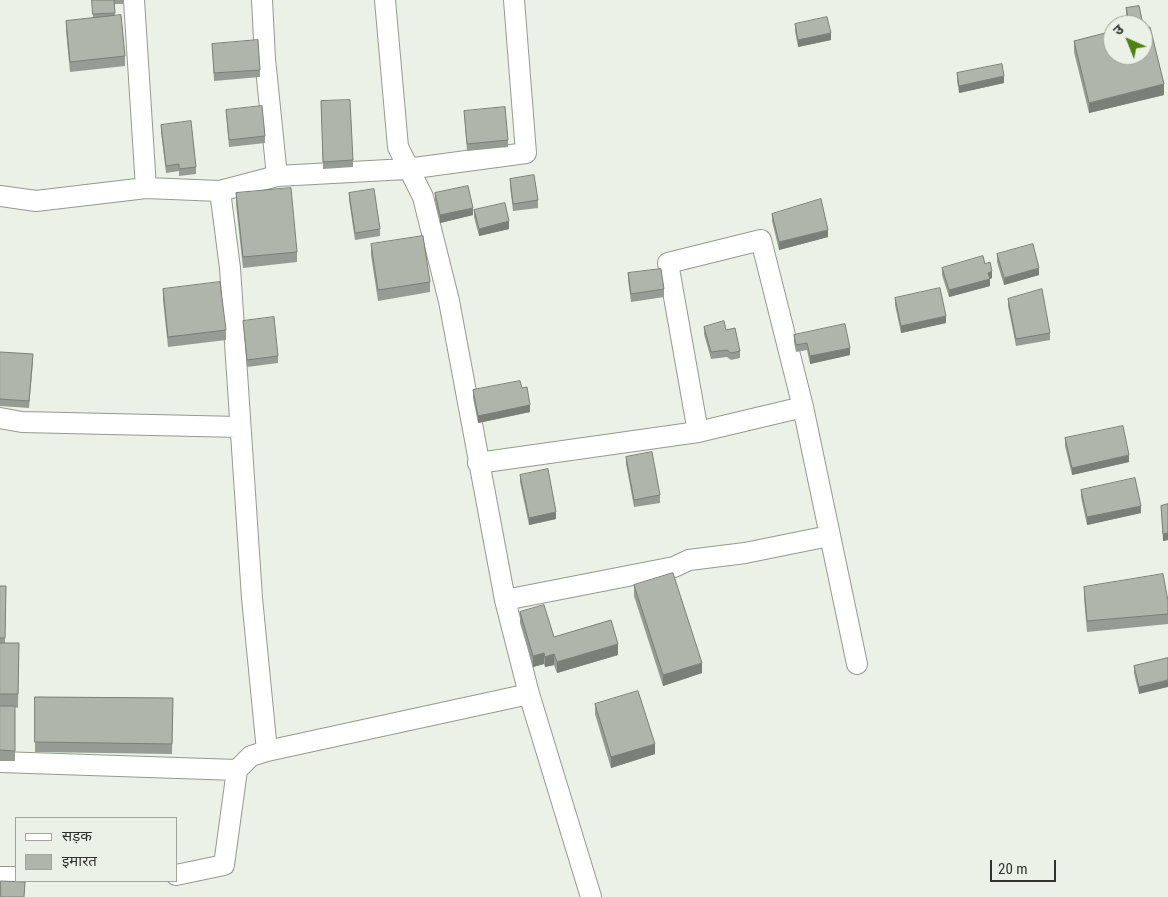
<!DOCTYPE html>
<meta charset="utf-8">
<style>
body{margin:0}
#map{position:relative;width:1168px;height:897px;overflow:hidden;background:#ebf1e7;font-family:"Roboto Condensed","Noto Sans Devanagari",sans-serif}
canvas{display:block}
.legend{position:absolute;left:15px;top:817px;width:162px;height:65px;box-sizing:border-box;background:#ebf1e7;border:1px solid #a0a59d;margin:0;padding:6px 9px;list-style:none;font-size:15px;color:#30322e}
.legend li{display:flex;align-items:center;gap:10px;height:25px}
.legend b{width:25px;border:1px solid #a0a59d}
.north{position:absolute;left:1103px;top:15px;width:50px;height:50px;box-sizing:border-box;background:#ebf1e7;border:1px solid #a0a59d;border-radius:50%;rotate:316deg;font-size:14px;font-weight:700;line-height:20px;text-align:center;color:#30322e}
.north::after{content:'';display:block;margin:auto;width:18px;height:22px;background:#508111;clip-path:polygon(50% 0,100% 100%,50% 72%,0 100%)}
.scale{position:absolute;left:990px;top:860px;width:66px;height:22px;box-sizing:border-box;border:2px solid #30322e;border-top:0;padding-left:6px;font-size:15px;line-height:18px;white-space:nowrap;color:#30322e;-webkit-text-stroke:4px #ebf1e7;paint-order:stroke}
</style>
<div id="map">
<canvas width="1168" height="897"></canvas>
<ul class="legend">
<li><b style="height:6px;background:#fff"></b>सड़क</li>
<li><b style="height:14px;background:#afb5ab"></b>इमारत</li>
</ul>
<div class="north">उ</div>
<div class="scale">20 m</div>
</div>
<script>
const c = document.querySelector('canvas').getContext('2d');
c.lineJoin = 'round';
function strokePath(path, color, width, dash) { c.strokeStyle = color; c.lineWidth = width; c.lineCap = dash ? 'butt' : 'round'; c.setLineDash(dash || []); c.stroke(path); }
function paint(path, color) { c.fillStyle = color; c.fill(path, 'evenodd'); }
const street = new Path2D(`
 M134 0 146 188
 M262 0 265 59 277 176
 M385 0 398 147 423 197 449 301 505 600 529 694 591 897
 M220 191 230 268 252 598 267 751
 M0 196 36 201 146 188 220 191 277 176 407 169 526 153 514 0
 M0 418 22 422 239 427
 M698 432 668 263 761 240 803 407 857 664
 M478 463 698 432 803 407
 M505 600 674 567 689 560 745 553 829 536
 M0 762 237 770
 M176 875 224 865 237 770 251 756 267 751 529 694
 M0 877H16`);
strokePath(street, '#949a90', 22);
strokePath(street, '#fff', 20);
paint(new Path2D(`
 M92 0H123V4H114L115 16 125 56V66L70 72 66 31V21L93 18Z
 M1139 6 1144 29 1150 27 1164 84V95L1089 113 1074 52V41L1113 31V55H1143V25H1128L1126 19V8Z
 M795 24 831 40 798 47 795 31Z
 M212 44 260 70V77L214 81Z
 M957 73 1004 83 959 93 957 81Z
 M321 101 353 160V167L323 169Z
 M226 110 265 136V143L229 147Z
 M464 111 508 140V147L467 151Z
 M161 125 196 167V174L179 176V171L166 173 161 132Z
 M510 179 538 200V208L513 211 510 186Z
 M236 193 297 252V262L243 268 236 204Z
 M349 193 380 229V236L355 240 349 200Z
 M435 193 473 215 440 223 435 200Z
 M474 210 509 229 479 236 474 217Z
 M772 214 828 237 779 250 772 221Z
 M371 244 430 282V292L378 301 371 255Z
 M997 254 1039 275 1004 285 997 262Z
 M985 264 992 278 990 279V286L949 297 942 275V268Z
 M628 273 664 289V297L631 302 628 280Z
 M163 289 226 330V340L168 347 163 300Z
 M895 298 946 323 901 333 895 305Z
 M1008 299 1050 333V340L1016 346 1008 306Z
 M243 321 278 356V363L247 367Z
 M704 327 726 330 740 351V358L731 360 727 357 711 359 704 334Z
 M794 335 850 355 810 364 807 350 796 352 794 342Z
 M0 352 33 362 29 408 0 406Z
 M522 388 530 412 478 423 473 398V390Z
 M1065 438 1129 462 1072 475 1065 446Z
 M626 457 660 495V503L634 507 626 464Z
 M520 475 556 519 529 525 520 482Z
 M1081 490 1141 513 1087 525 1081 497Z
 M1168 504V540L1163 541 1161 506Z
 M634 585 702 673 663 686 634 596Z
 M0 586H6L5 643H19L18 708 15 707V761H0Z
 M1084 587 1168 601V624L1087 632 1084 598Z
 M520 612 554 637 618 655 557 673 554 665 545 667 544 664 533 667 520 623Z
 M1168 658 1139 694 1134 673V666Z
 M35 697 173 698 172 754 35 752Z
 M595 704 655 754 611 768 595 714Z`), '#969c93');
paint(new Path2D(`
 M831 33V40L798 47V40Z
 M1004 76V83L959 93V86Z
 M1164 84V95L1089 113V103Z
 M473 208V215L440 223V215Z
 M509 221V229L479 236V229Z
 M828 230V237L779 250V242Z
 M1039 268V275L1004 285V278Z
 M992 271V278L990 279V286L949 297V290Z
 M946 316V323L901 333V326Z
 M850 348V355L810 364V356Z
 M530 405V412L478 423V416Z
 M1129 455V462L1072 475V468Z
 M1141 506V513L1087 525V517Z
 M556 512V519L529 525V518Z
 M1168 533V540L1163 541V534Z
 M618 644V655L557 673V662Z
 M544 653V664L533 667V656Z
 M554 654V665L545 667V657Z
 M702 663V673L663 686V675Z
 M1168 680V687L1139 694V687Z
 M655 744V754L611 768V757Z`), '#7a7f78');
const building = new Path2D(`
 M92 0H114L115 13 93 14Z
 M1139 6 1144 29 1150 27 1164 84 1089 103 1074 41 1113 31V55H1143V25H1130L1126 8Z
 M121 15 125 56 70 62 66 21Z
 M827 17 831 33 798 40 795 24Z
 M258 40 260 70 214 73 212 44Z
 M1002 64 1004 76 959 86 957 73Z
 M350 100 353 160 323 162 321 101Z
 M262 106 265 136 229 140 226 110Z
 M505 107 508 140 467 144 464 111Z
 M191 121 196 167 179 169V164L166 166 161 125Z
 M534 175 538 200 513 204 510 179Z
 M468 186 473 208 440 215 435 193Z
 M291 188 297 252 243 257 236 193Z
 M374 189 380 229 355 233 349 193Z
 M821 199 828 230 779 242 772 214Z
 M505 203 509 221 479 229 474 210Z
 M423 236 430 282 378 290 371 244Z
 M1033 244 1039 268 1004 278 997 254Z
 M983 256 985 264 990 262 992 271 988 273 990 279 949 290 942 268Z
 M661 269 664 289 631 294 628 273Z
 M220 282 226 330 168 337 163 289Z
 M940 288 946 316 901 326 895 298Z
 M1042 289 1050 333 1016 339 1008 299Z
 M274 317 278 356 247 360 243 321Z
 M724 321 726 330 735 328 740 351 731 353 727 350 711 352 704 327Z
 M845 324 850 348 810 356 807 343 796 345 794 335Z
 M0 352 33 354 29 401 0 399Z
 M520 381 522 388 527 387 530 405 478 416 473 390Z
 M1123 426 1129 455 1072 468 1065 438Z
 M652 452 660 495 634 500 626 457Z
 M548 469 556 512 529 518 520 475Z
 M1135 478 1141 506 1087 517 1081 490Z
 M1168 504V533L1163 534 1161 506Z
 M673 573 702 663 663 675 634 585Z
 M1163 574 1168 601V614L1087 621 1084 587Z
 M0 586H6L5 638H0Z
 M544 605 554 637 611 620 618 644 557 662 554 654 545 657 544 653 533 656 520 612Z
 M0 643H19L18 694H0Z
 M1168 658V680L1139 687 1134 666Z
 M638 691 655 744 611 757 595 704Z
 M35 697 173 698 172 744 35 742Z
 M0 706H15V751L0 750Z
 M1 881 25 882 24 897H1Z`);
paint(building, '#afb5ab');
strokePath(building, '#7a7f78', 1);
</script>
